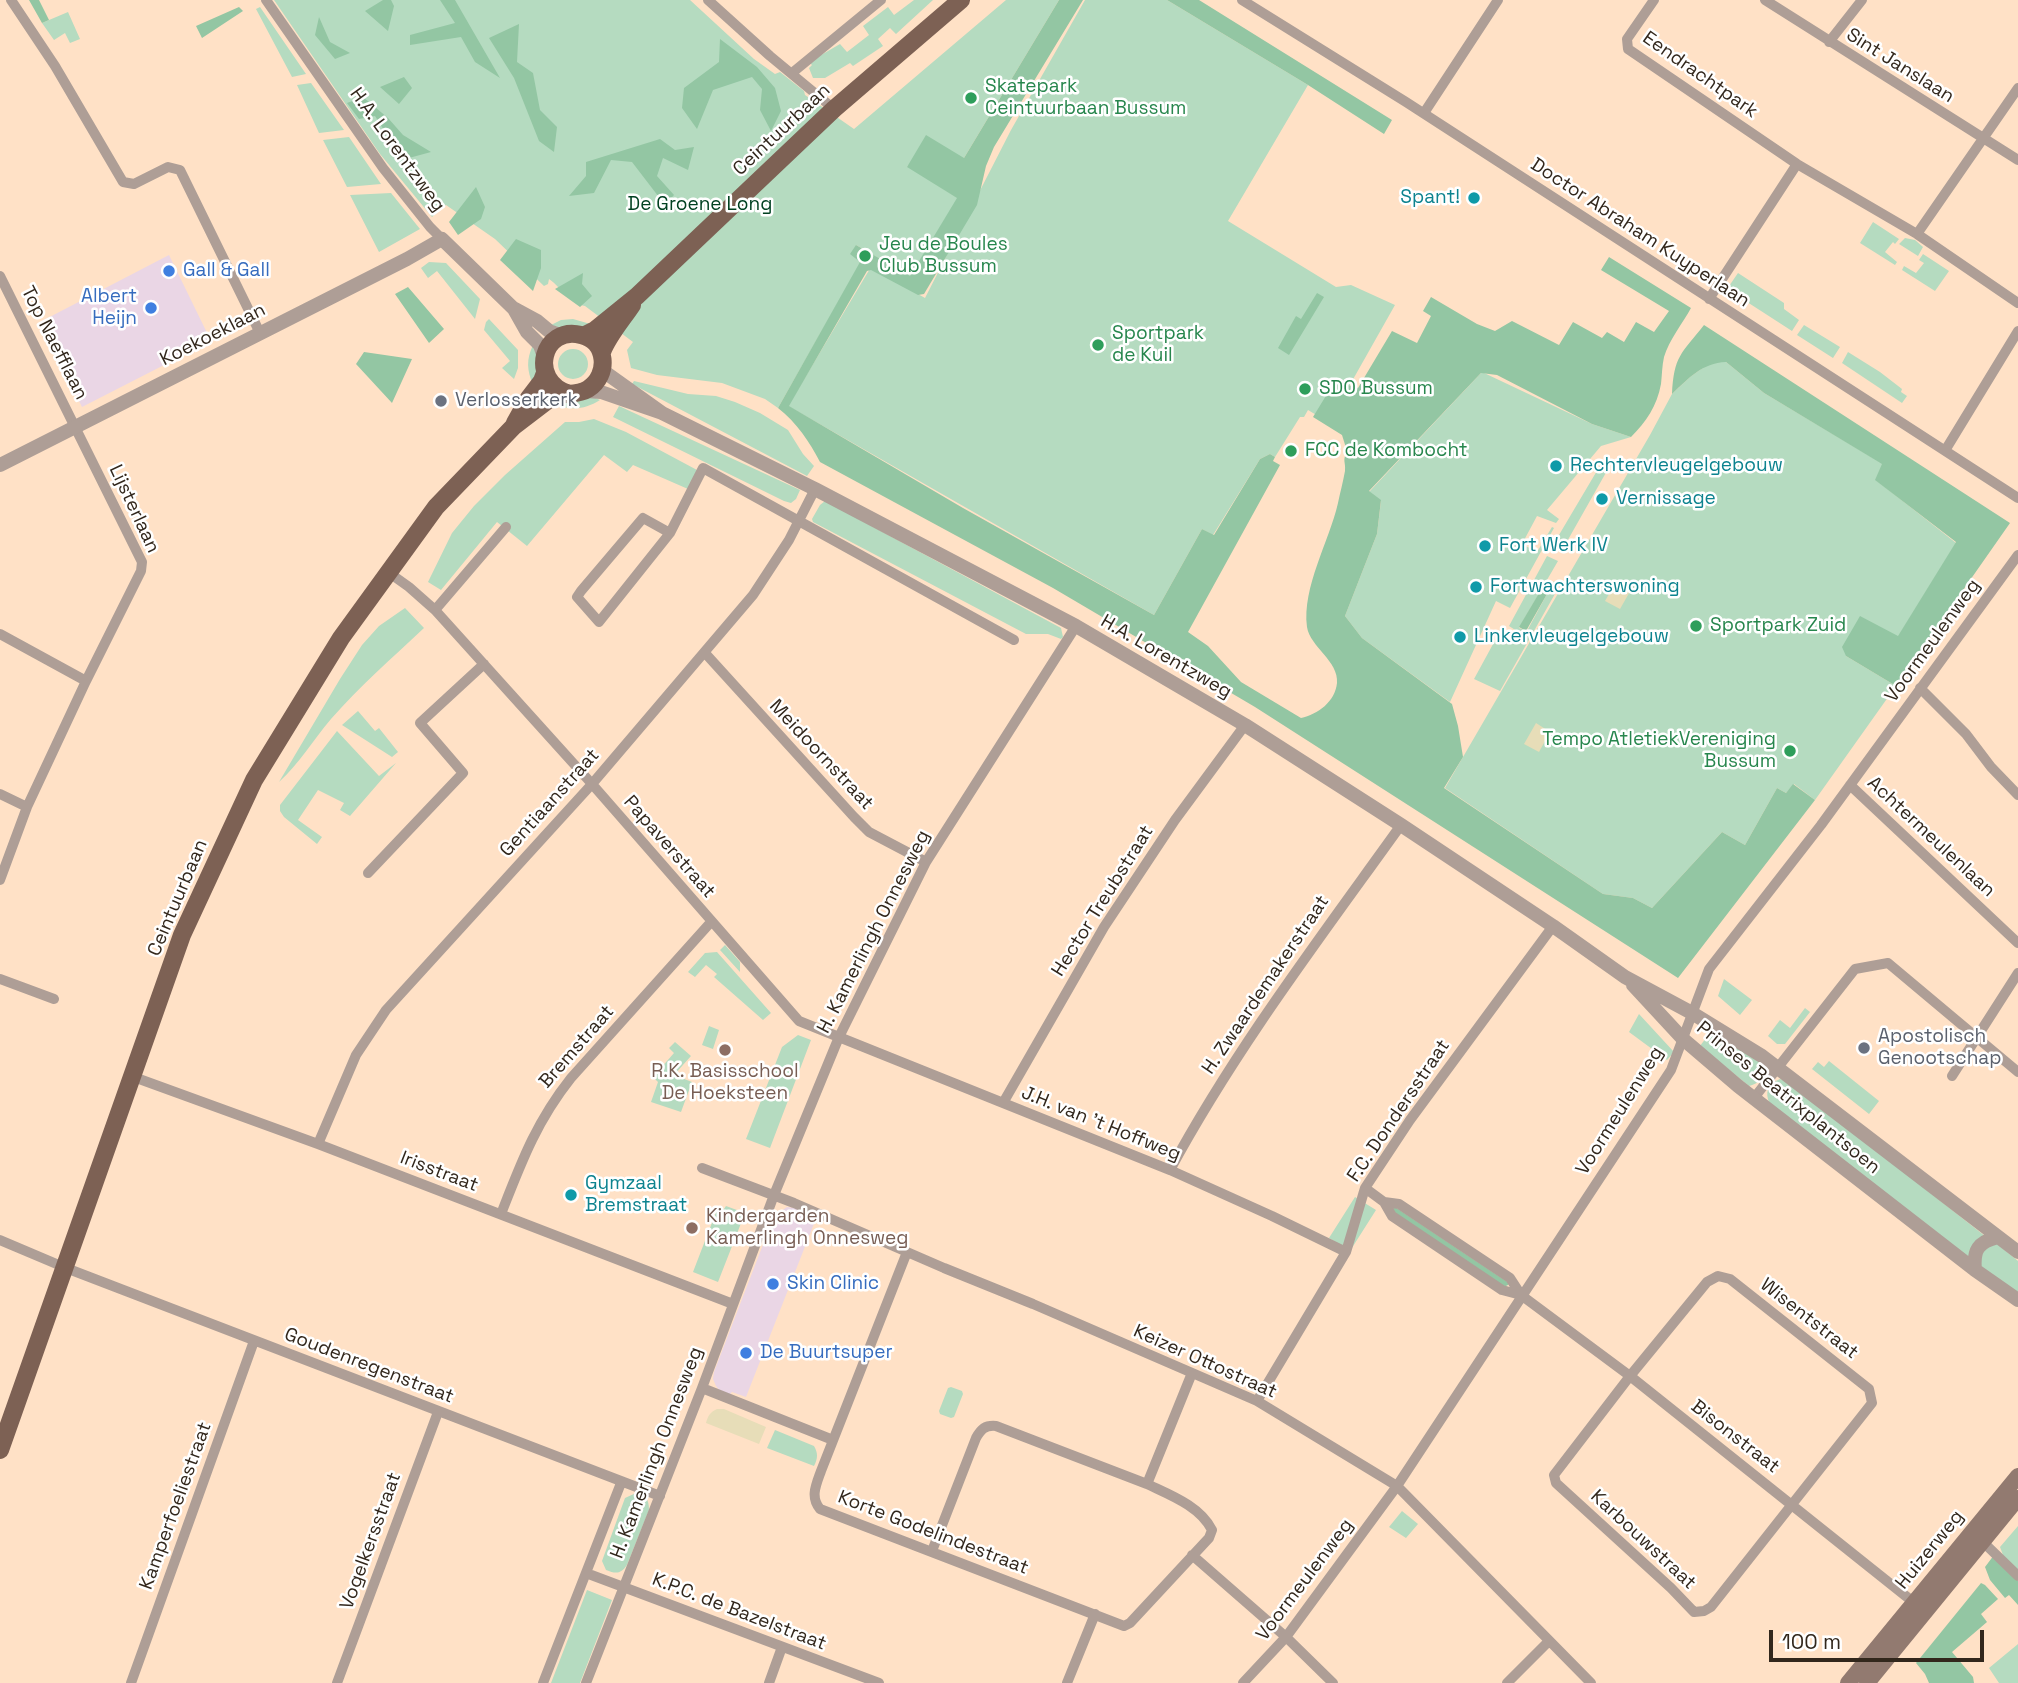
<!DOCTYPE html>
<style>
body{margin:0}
#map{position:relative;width:2018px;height:1683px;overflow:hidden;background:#ffe1c6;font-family:"Space Grotesk",sans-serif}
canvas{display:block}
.scale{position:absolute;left:1769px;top:1630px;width:215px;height:32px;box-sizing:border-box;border:4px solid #32271c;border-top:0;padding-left:9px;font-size:21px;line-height:24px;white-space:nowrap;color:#32271c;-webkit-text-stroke:5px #fff;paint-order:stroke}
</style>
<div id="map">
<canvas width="2018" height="1683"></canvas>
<div class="scale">100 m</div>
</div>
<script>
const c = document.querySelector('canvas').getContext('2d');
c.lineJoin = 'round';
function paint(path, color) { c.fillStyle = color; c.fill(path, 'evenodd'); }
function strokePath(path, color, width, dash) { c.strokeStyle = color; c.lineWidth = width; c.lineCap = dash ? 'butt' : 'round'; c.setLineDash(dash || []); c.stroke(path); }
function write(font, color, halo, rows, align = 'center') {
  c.font = font + ' "Space Grotesk",sans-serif'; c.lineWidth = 5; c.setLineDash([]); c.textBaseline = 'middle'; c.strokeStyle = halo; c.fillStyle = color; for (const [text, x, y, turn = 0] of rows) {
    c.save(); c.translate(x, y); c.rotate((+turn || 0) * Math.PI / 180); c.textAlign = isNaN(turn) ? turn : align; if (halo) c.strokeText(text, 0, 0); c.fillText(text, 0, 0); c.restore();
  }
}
paint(new Path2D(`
 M169 255 211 341 82 407 40 322Z
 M787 1207 795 1208 817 1216 746 1397 732 1392 729 1395 721 1392 716 1386 713 1379 714 1372 774 1216Z`), '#ead6e5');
paint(new Path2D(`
 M274 0H690L754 59 775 74 780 72 804 91 805 95 854 129 1006 0H1059L964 158 907 166 958 198 910 277 856 245 861 262 778 408 765 399 722 383 657 375 631 368 627 350 633 342 585 306C567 303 562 288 549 279L548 284 544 286 495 239 446 205 432 217 380 154Z
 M914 0H933L896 34 890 28 878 39 883 46 853 66 850 63 825 78H813L809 68 812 65 809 62 840 44 847 52 869 35 863 26 888 7 894 15Z
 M1085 0H1167L1308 85 1228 221 1336 287 1351 285 1395 305 1347 390 1318 416 1308 410 1304 417H1300L1275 457 1270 454 1260 459 1213 535 1202 529 1154 615 788 406 871 267 925 298 1011 130Z
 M260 7 306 74 292 77 256 9Z
 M68 12 80 39 70 43 65 33 54 40 42 23Z
 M311 83 344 130 319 133 297 85Z
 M349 137 381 184 347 187 323 140Z
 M391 193 420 229 379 252 350 195Z
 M1873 222 1899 239 1895 244 1893 242 1885 252 1897 262 1895 265 1860 243Z
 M1905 238 1915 240 1923 247 1918 256 1899 244Z
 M1923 254 1949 271 1935 291 1902 270 1904 266 1916 273 1924 263 1919 260Z
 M429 262 446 263 480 299 475 319 437 271 428 278 421 268Z
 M1738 273 1784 303V309L1799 320 1792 331 1727 289Z
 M489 319 518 350V368L514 379 502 368 510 361 484 330 486 322Z
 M573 319 594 325 566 330 551 325 561 320Z
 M1804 325 1840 347 1833 358 1797 335Z
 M533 345C541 358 538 371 533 385 527 370 526 360 533 345Z
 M558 364a15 15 0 1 1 30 0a15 15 0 1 1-30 0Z
 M1848 352 1880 372 1902 389 1901 392 1907 396 1902 403 1842 363Z
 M1711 362H1726L1764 393 1883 464 1876 480 1956 543 1898 637 1846 656 1896 686 1815 800 1794 784 1786 793 1777 788 1745 845 1722 832 1652 908 1633 898 1603 894 1445 788 1650 435 1672 394 1690 377Z
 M1482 372 1592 424 1631 437 1601 446 1547 510 1559 519 1556 523 1537 516 1522 544 1537 552 1552 527 1554 528 1510 608 1496 601 1450 702 1362 638 1345 616 1377 534 1381 501 1369 492Z
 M634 381 688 394 716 396 735 402 760 413 788 430 803 454 814 466 807 476 632 384Z
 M593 397 600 400C584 410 570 411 552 403Z
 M619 406 800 490 796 499 791 503 784 501 613 417Z
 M594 419 626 432 697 470 688 489 633 465 627 472 604 455 527 546 497 522 441 590 428 582 452 533 474 506 505 475 565 422H579Z
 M1601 464 1608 469 1565 545 1556 540Z
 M825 501 1061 628 1063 637 1061 639 1048 634H1026L813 522 812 519 820 505Z
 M1547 556 1558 561 1519 628 1527 631 1554 581 1560 585 1500 691 1474 679 1498 635 1519 644 1523 635 1509 626Z
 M405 608 424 628C392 658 359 687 331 719 313 740 299 764 279 782L340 679 362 645 379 626Z
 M358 711 375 731 379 728 398 752 392 757 342 725Z
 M337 731 379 776 396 763 350 816 340 810 344 803 318 790 298 820 322 837 317 844 284 817 280 811V805Z
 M725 945 740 962V972L720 950Z
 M717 952 771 1013 763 1020 714 977 717 974 706 965 695 977 688 972 705 953Z
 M1724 979 1752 1000 1740 1015 1718 996Z
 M1805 1008 1810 1012 1785 1044H1777L1768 1036 1780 1020 1790 1028Z
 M1639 1014 1674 1052 1667 1060 1629 1032Z
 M709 1026 719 1030 713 1049 702 1045Z
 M1712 1030 1764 1065C1765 1077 1760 1083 1749 1086L1700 1046Z
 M798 1035 811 1040 770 1148 746 1139 782 1047Z
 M675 1042 691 1056 674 1075 692 1082 681 1112 651 1102 658 1082 653 1077 674 1053 669 1048Z
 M1829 1061 1879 1101 1869 1114 1812 1069 1818 1062 1824 1067Z
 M1780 1079 1788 1081 1985 1236 1970 1260 1770 1104C1764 1092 1768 1084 1780 1079Z
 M1355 1197 1376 1210 1350 1251 1329 1238Z
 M726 1206 745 1213 718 1282 693 1272 718 1207 724 1209Z
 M1996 1243 2018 1261V1296L1979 1266 1982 1251Z
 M951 1387 962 1391 963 1394 954 1417 951 1418 940 1414 939 1411 948 1388Z
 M775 1430 814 1446C818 1453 818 1458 814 1466L767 1448Z
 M636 1493C646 1496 649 1499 649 1510L627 1565C621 1574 616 1574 606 1570L602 1561 625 1498Z
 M1402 1511 1418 1524 1406 1538 1389 1527Z
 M2018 1526V1571L2003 1555 2000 1547Z
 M587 1590 612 1600 580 1683H551Z
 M2018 1644V1683H1999L1989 1668Z`), '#b5dbc0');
paint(new Path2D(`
 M29 0H39L49 20 42 23Z
 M383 0H391L394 6 388 31 365 11Z
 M440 0H455L500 78 475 62 461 37 410 45V35L455 23Z
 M1059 0H1083L994 147 986 166 977 205 924 294 918 295 871 270 867 271 789 406 963 508 1154 615 1202 529 1214 535 1260 459 1270 454 1275 457 1273 461 1280 465 1188 632 1208 646 1241 682 1301 718C1318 714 1335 702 1337 683 1339 661 1310 647 1307 627 1302 587 1329 542 1338 503 1340 493 1343 482 1345 471 1346 461 1342 462 1347 451L1342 435 1313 417 1335 381 1358 388 1392 331 1417 343 1431 316 1423 311 1431 297 1477 324 1495 331 1512 321 1559 345 1573 322 1602 338 1607 332 1624 342 1636 322 1654 332 1669 311 1601 270 1609 257 1691 308C1683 323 1669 340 1664 357 1662 366 1662 375 1661 384 1657 406 1646 422 1631 437L1592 424 1497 375 1481 373 1369 491 1381 500 1377 534 1345 616 1362 638 1452 704 1458 726 1463 757 1444 788 1603 894 1633 898 1652 908 1722 832 1745 845 1777 788 1786 793 1793 784 1815 800 1678 978 1255 707 1053 588 820 462C809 441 797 423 778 408L860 262 850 254 856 245 910 276 957 198 907 167 926 135 964 158Z
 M1167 0H1199L1392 120 1384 134 1308 85Z
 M239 7 243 11 202 38 196 26Z
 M319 17 330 42 350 53 335 59 315 35Z
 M519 24 517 62 533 73 540 110 557 127 554 152 539 141 514 78 489 38Z
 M720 39 757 67 775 88 781 111 771 131 760 110 762 89 752 77 713 90 697 129 682 108 684 88 719 62Z
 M404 77 412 88 399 104 380 87Z
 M363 97 388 118 403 135 431 152 409 158 392 143 375 116 359 119 347 103Z
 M660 139 675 150 694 147 688 170 663 158 657 176 674 195 665 205 632 162 611 160 594 193 569 196 586 176V162Z
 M476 187 485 207 481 219 458 235 449 222Z
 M516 239 541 250V268L533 291 500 260Z
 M583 273 582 284 592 296 580 307 555 289Z
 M408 287 444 329 429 343 395 294Z
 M1317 293 1324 297 1289 355 1278 348 1296 316 1301 319Z
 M1704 325 2010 523 1896 686 1846 656 1842 647 1860 616 1898 636 1956 542 1875 480 1882 464 1764 393 1726 362C1702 363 1689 378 1672 394 1674 356 1681 354 1704 325Z
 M364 352 412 359 392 403 356 364Z
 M1545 583 1551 587 1526 631 1519 627Z
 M1395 1207 1509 1283 1508 1285 1504 1287 1394 1213 1393 1208Z
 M1994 1555 2018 1581V1605L2009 1595 2005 1598 1990 1580 1985 1567Z
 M1981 1583 1985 1585 1998 1599 1981 1614 1987 1622 1952 1652 1973 1677 1974 1683H1929L1925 1674 1916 1663Z`), '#93c6a3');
paint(new Path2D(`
 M1617 580 1632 588 1620 609 1605 601Z
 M1536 723 1550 732 1539 752 1524 744Z
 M717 1409H724L766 1427 759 1444 706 1423C708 1416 710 1412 717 1409Z`), '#e7ddb8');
strokePath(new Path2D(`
 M11 0 55 66 123 182 134 184 168 167 180 170 260 333
 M266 0 383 168 430 227 442 239
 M708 0 770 56 834 109
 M1242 0 1406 102 2018 498
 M1654 0 1627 39 1628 49 1797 164 1917 234 2018 303
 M1765 0 2018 160
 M1829 42 1862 0
 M792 73 881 0
 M1424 113 1498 0
 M1917 234 2018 88
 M0 276 142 562 141 571 86 681 27 807 0 880
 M1709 299 1797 164
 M1946 449 2018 331
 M670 533 643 518 581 591 577 597 599 622 670 533 703 468 1014 640
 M388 572 409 587 435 610 592 784 799 1021 1170 1170 1272 1216 1346 1252
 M435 610 506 527
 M0 634 86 681
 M705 653 854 817 869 832 926 862
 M1920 688 1966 734 1991 767 2018 795
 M1850 785 2018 943
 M0 794 27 807
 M368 873 463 773 420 723 484 664
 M0 979 54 999
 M131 1076 318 1144 733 1304
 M1952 1076 2018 973
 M1754 1098 1855 969 1888 963 2018 1072
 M1003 1103 1104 927 1175 820 1245 725
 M318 1144 356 1055 386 1010 592 784 753 595 789 540 815 489
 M702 1168 794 1203 944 1268 1033 1304 1257 1401 1397 1486 1591 1683
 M1170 1170C1236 1048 1320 938 1401 825
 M1365 1188 1384 1202 1392 1216 1502 1290 1521 1295
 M1384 1202 1399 1204 1510 1278 1521 1295 1630 1376 1917 1605
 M501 1214C521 1163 536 1122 571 1078L711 922
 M0 1240 66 1268 660 1496
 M907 1252 821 1471C816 1485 810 1497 820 1509L1124 1626 1130 1623 1209 1538 1212 1530C1200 1506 1170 1495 1147 1484L1192 1373
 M1718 1276 1730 1279 1869 1389 1872 1403 1711 1607 1704 1611 1694 1612 1671 1588 1556 1483 1554 1475 1630 1376 1707 1282Z
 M702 1388 833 1440
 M1257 1401 1346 1252 1365 1188 1410 1120 1553 926
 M1982 1541 2018 1576
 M932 1551 976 1438C981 1429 985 1425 996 1426L1147 1484
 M1192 1555 1286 1637 1333 1683
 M586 1573 879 1683
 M131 1683 254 1341
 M337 1683 438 1412
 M543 1683 621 1483
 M586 1683 702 1388 774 1195 839 1037 926 862 1076 626
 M769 1683 782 1647
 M1067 1683 1095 1614
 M1243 1683 1286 1637 1397 1486 1671 1070 1709 969 1821 825 2018 555
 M1507 1683 1549 1641`), '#ae9e96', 10);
strokePath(new Path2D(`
 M514 309 527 332 540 345 544 357
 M586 391 601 392 662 413 606 373 603 368
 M662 413 815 489 1076 626 1245 725 1401 825 1553 926 1625 977 1692 1013 1762 1056 2018 1252
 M0 465 407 259 442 239 513 308 537 321 549 331 563 336
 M1633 985 1683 1039 1738 1086 1975 1270 2018 1300
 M1975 1270C1973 1250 1978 1242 1998 1237`), '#ae9e96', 14);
strokePath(new Path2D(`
 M1848 1683 2018 1476
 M1867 1683 2018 1498`), '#927a70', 16);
strokePath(new Path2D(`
 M585 335 595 330 637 296 834 109 961 0
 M602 352C608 336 622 320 632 305
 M515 423 529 398 542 381 545 373
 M0 1450 182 935 254 780 341 638 436 507 514 426 552 397C564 392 577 396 588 389 610 375 607 341 581 335 543 325 527 380 569 394`), '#7d6154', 18);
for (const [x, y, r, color] of [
 [971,98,7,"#2e9e5b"],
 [1474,198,7,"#0f9aa8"],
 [865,256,7,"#2e9e5b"],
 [169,271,7,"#3f7fe0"],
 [151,308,7,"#3f7fe0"],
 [1098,345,7,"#2e9e5b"],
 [1305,389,7,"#2e9e5b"],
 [441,401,7,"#6b7280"],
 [1291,451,7,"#2e9e5b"],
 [1556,466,7,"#0f9aa8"],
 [1602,499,7,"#0f9aa8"],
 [1485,546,7,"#0f9aa8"],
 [1476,587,7,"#0f9aa8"],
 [1696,626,7,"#2e9e5b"],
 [1460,637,7,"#0f9aa8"],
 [1790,751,7,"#2e9e5b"],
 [1864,1048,7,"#6b7280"],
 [725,1050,7,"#8d6e63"],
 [571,1195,7,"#0f9aa8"],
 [692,1228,7,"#8d6e63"],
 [773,1284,7,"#3f7fe0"],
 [746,1353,7,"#3f7fe0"]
]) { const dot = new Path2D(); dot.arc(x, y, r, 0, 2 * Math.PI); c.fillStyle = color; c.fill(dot); strokePath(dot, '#fff', 2.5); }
write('19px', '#32271c', '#fff', [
 ["Sint Janslaan",1900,66,32],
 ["Eendrachtpark",1700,75,35],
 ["Ceintuurbaan",782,130,-43],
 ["H.A. Lorentzweg",397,150,54],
 ["Doctor Abraham Kuyperlaan",1640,233,33],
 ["Koekoeklaan",213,335,-27],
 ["Top Naefflaan",54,343,63],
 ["Lijsterlaan",134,509,65],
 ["Voormeulenweg",1933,641,-54],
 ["H.A. Lorentzweg",1166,657,30],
 ["Meidoornstraat",821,755,47],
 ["Gentiaanstraat",550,803,-48],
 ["Achtermeulenlaan",1931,837,43],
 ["Papaverstraat",669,847,49],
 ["Ceintuurbaan",178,898,-67],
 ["Hector Treubstraat",1103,901,-58],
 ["H. Kamerlingh Onnesweg",874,932,-63],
 ["H. Zwaardemakerstraat",1266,985,-56],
 ["Bremstraat",577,1047,-49],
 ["Prinses Beatrixplantsoen",1788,1098,39],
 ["F.C. Dondersstraat",1399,1111,-56],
 ["Voormeulenweg",1620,1111,-58],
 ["J.H. van 't Hoffweg",1101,1124,22],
 ["Irisstraat",439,1172,21],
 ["Wisentstraat",1809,1319,38],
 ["Keizer Ottostraat",1205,1362,24],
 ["Goudenregenstraat",369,1366,21],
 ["Bisonstraat",1735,1437,38],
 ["H. Kamerlingh Onnesweg",657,1453,-69],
 ["Kamperfoeliestraat",176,1506,-70],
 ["Korte Godelindestraat",933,1533,21],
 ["Karbouwstraat",1643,1540,43],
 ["Vogelkersstraat",371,1541,-70],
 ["Huizerweg",1930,1550,-51],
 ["Voormeulenweg",1305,1580,-53],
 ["K.P.C. de Bazelstraat",739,1612,21]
]);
write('19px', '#27864d', '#fff', [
 ["Skatepark",985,87],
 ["Ceintuurbaan Bussum",985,109],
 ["Jeu de Boules",879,245],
 ["Club Bussum",879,267],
 ["Sportpark",1112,334],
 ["de Kuil",1112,356],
 ["SDO Bussum",1319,389],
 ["FCC de Kombocht",1305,451],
 ["Sportpark Zuid",1710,626],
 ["Tempo AtletiekVereniging",1776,740,"right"],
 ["Bussum",1776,762,"right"]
], 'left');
write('19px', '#0d838f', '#fff', [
 ["Spant!",1460,198,"right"],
 ["Rechtervleugelgebouw",1570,466],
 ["Vernissage",1616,499],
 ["Fort Werk IV",1499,546],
 ["Fortwachterswoning",1490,587],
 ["Linkervleugelgebouw",1474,637],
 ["Gymzaal",585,1184],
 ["Bremstraat",585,1206]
], 'left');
write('19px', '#014121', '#fff', [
 ["De Groene Long",700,205]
]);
write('19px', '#366cbe', '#fff', [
 ["Gall & Gall",183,271],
 ["Albert",137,297,"right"],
 ["Heijn",137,319,"right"],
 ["Skin Clinic",787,1284],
 ["De Buurtsuper",760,1353]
], 'left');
write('19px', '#5b616d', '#fff', [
 ["Verlosserkerk",455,401],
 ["Apostolisch",1878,1037],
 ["Genootschap",1878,1059]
], 'left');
write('19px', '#785e54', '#fff', [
 ["R.K. Basisschool",725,1072],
 ["De Hoeksteen",725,1094],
 ["Kindergarden",706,1217,"left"],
 ["Kamerlingh Onnesweg",706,1239,"left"]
]);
</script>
